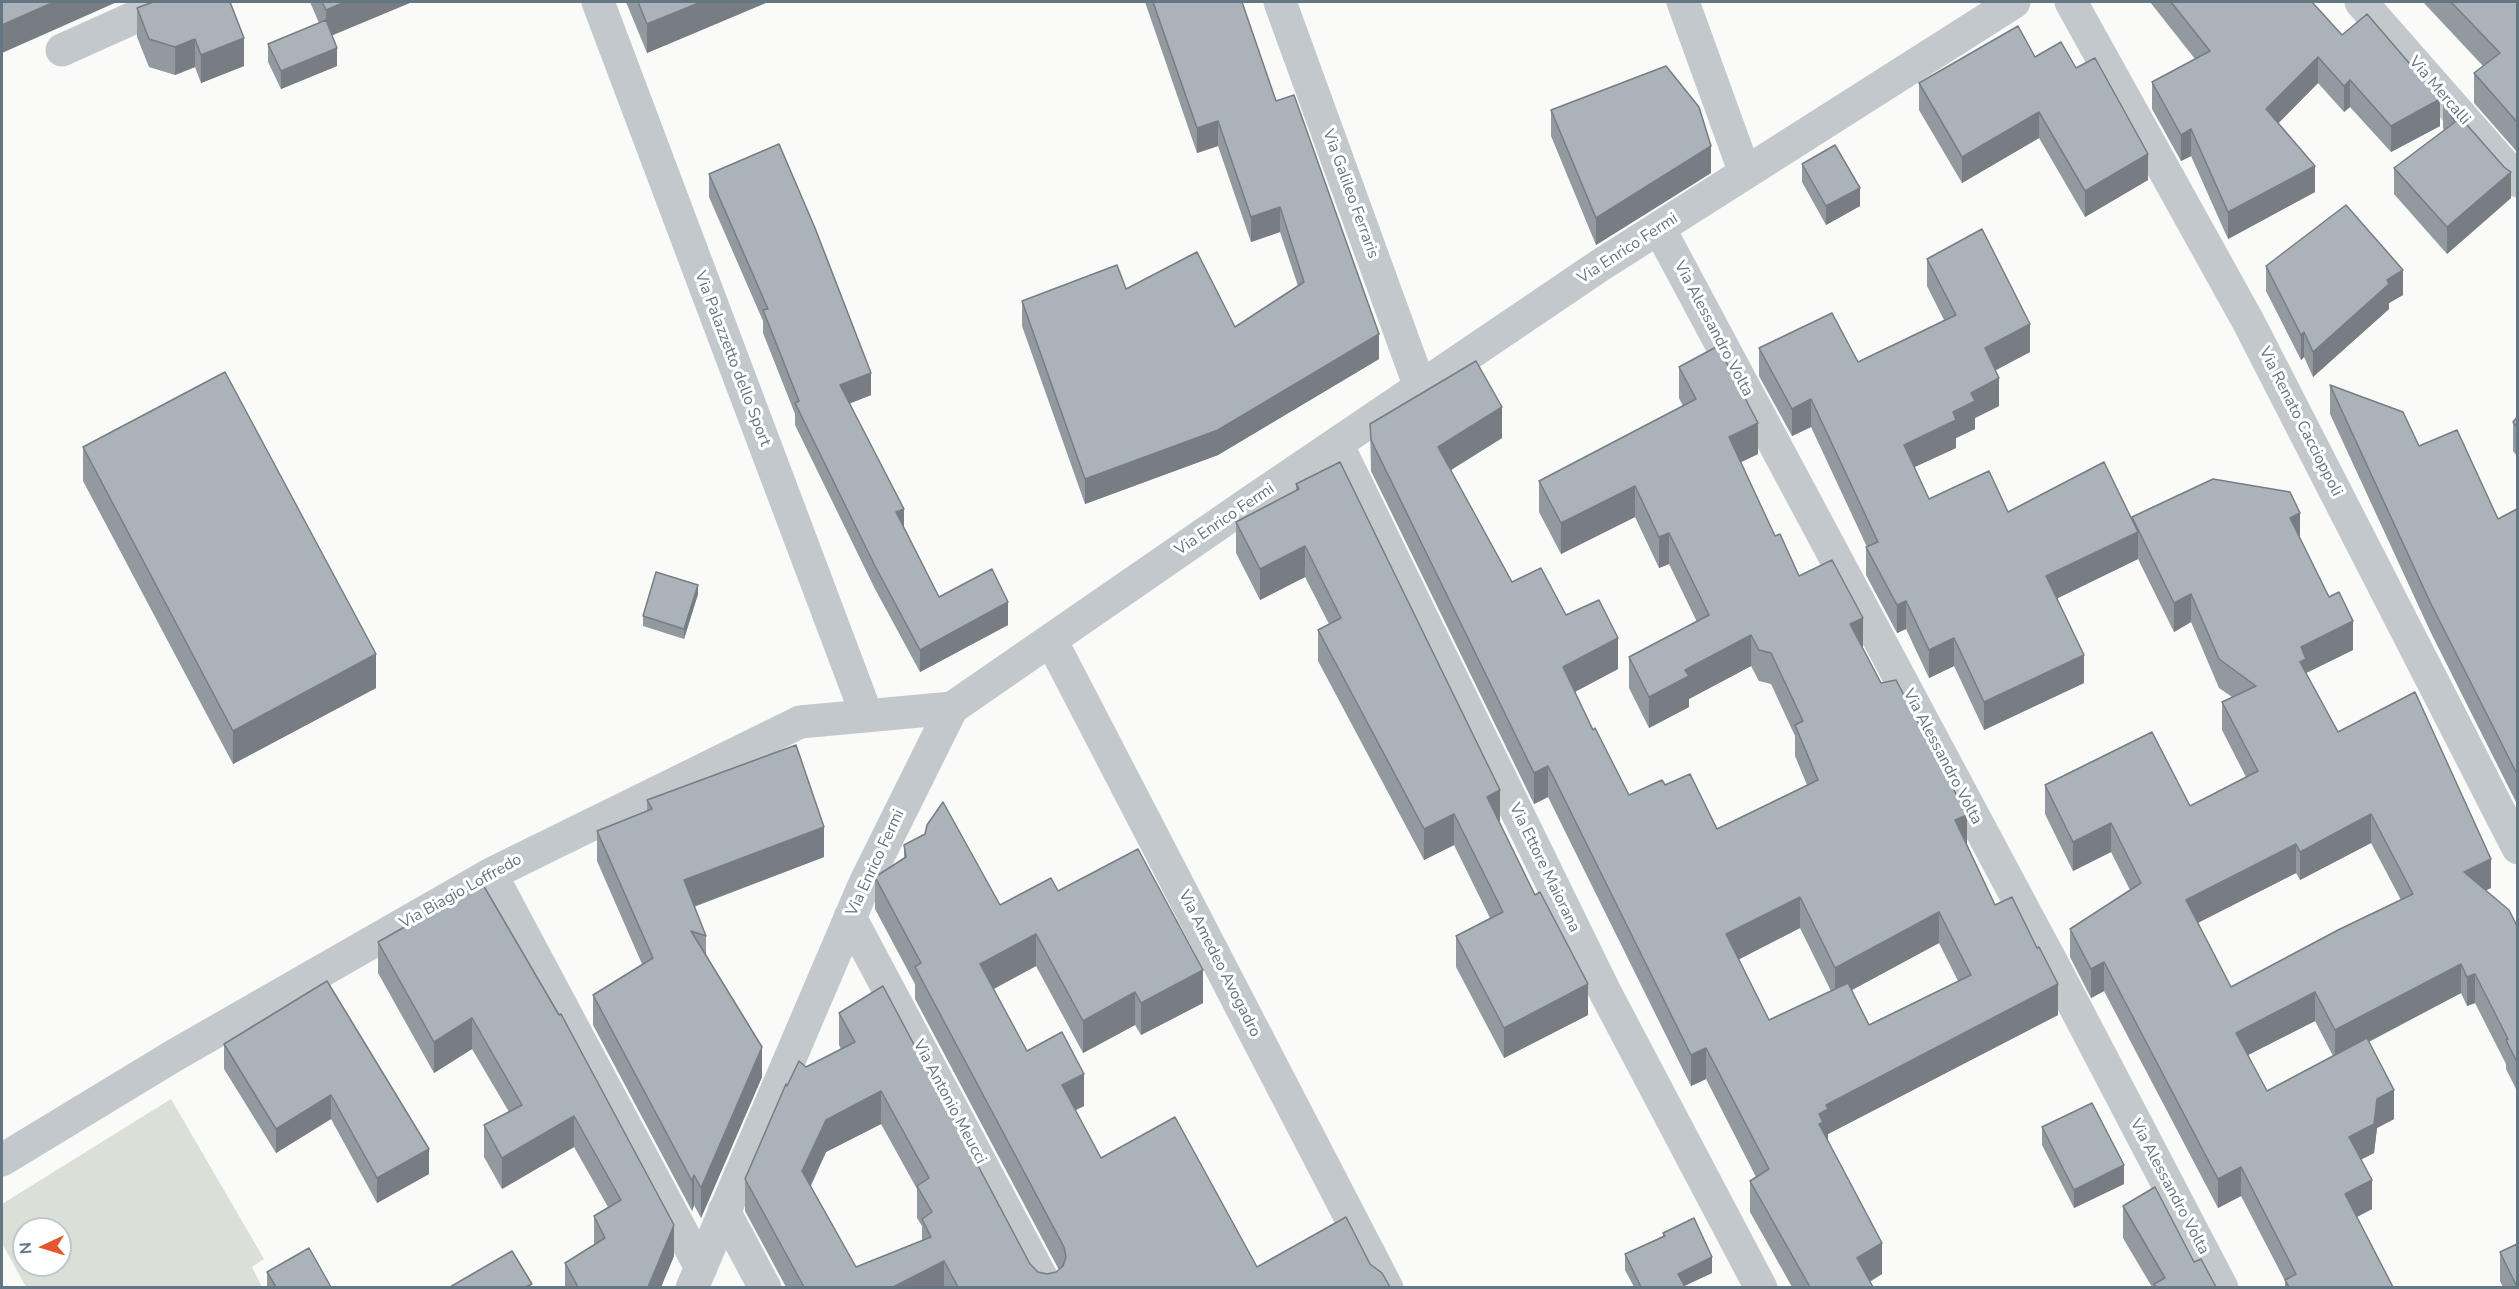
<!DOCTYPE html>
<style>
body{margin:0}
#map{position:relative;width:2519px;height:1289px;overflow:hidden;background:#fafaf8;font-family:"Nunito Sans",sans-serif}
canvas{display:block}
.frame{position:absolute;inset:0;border:3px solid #657683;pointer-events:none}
.north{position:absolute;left:12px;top:1217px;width:60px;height:60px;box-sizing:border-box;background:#fff;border:2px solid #c1c8cd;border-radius:50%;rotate:266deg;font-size:16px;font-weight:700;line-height:24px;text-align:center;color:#657683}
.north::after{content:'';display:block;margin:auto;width:21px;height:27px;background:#e4572e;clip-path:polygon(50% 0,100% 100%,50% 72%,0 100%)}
</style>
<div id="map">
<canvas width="2519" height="1289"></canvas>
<div class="frame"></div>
<div class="north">N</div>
</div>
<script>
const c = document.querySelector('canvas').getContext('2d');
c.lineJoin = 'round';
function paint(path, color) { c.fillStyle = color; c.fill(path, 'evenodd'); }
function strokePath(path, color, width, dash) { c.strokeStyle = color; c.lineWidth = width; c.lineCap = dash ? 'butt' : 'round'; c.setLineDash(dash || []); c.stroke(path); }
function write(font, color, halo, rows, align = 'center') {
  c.font = font + ' "Nunito Sans",sans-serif'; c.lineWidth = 6; c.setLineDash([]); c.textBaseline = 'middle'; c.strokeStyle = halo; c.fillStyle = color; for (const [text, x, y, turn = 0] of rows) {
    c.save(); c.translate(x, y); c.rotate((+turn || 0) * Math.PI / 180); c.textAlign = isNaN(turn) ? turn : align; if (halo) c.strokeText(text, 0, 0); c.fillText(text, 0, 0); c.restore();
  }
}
paint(new Path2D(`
 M171 1099 264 1259 252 1267 262 1287H26L2 1243V1204ZM24 1229H60V1265H24Z`), '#dadfd7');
strokePath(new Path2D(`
 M598 2 867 716
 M1280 2 1420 387
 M1683 2 1745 173
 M2071 2 2249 323 2518 848
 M2361 2 2518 181
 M62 50 169 2
 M1659 228 2051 961 2222 1288
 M1337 444 1605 992 1761 1288
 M1051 640 1387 1288
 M491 874 701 1268
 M850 917 1047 1288
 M2 1160 175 1055 491 874 800 722 952 708
 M724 1211 765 1288
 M692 1288 865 883 952 708 1249 503 1599 266 2014 2`), '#c3c8cc', 33);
paint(new Path2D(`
 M310 2H412L332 35 337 66 281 89 268 62V44L319 23Z
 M626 2H768L647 53Z
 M1145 2H1242L1276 101 1379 359 1218 455 1085 504 1022 326V301L1126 289 1235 327 1298 286 1280 232 1251 242 1218 146 1197 153Z
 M2150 2H2312L2342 35 2440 126 2391 152 2350 107 2344 112 2318 83 2278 123 2315 192 2228 239 2191 156 2181 161 2152 109V82L2195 59Z
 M2423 2H2517V152L2474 103V73L2483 66Z
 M137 8 244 66 201 83 195 67 175 75 149 67 137 37Z
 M2035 57 2076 68 2148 180 2085 217 2039 138 1962 183 1919 110V83Z
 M2443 102 2511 198 2447 254 2394 194V168L2444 130 2443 128Z
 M1551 110 1711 173 1596 245 1551 136Z
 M1802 164 1860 206 1826 225 1802 182Z
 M709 174 871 395 849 404 904 527 939 597 1008 625 920 672 875 589 795 425V414L763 333V321L709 197Z
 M1927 259 2030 352 1995 370 1999 406 1975 418V429L1956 438V448L1914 467 1929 499 2008 512 2132 519V517L2300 540 2353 650 2306 673 2338 732 2491 888 2485 890 2517 926V1091L2506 1069V1064L2475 1003 2467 1006 2461 993 2369 1042 2394 1119 2377 1128 2374 1153 2361 1159 2372 1209 2357 1217 2393 1287H2285V1281L2241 1196 2218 1208 2104 991 2091 998 2070 957V929L2130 890 2111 852 2073 871 2045 814V785L2190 806 2246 777 2222 730V702L2232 697 2219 688 2191 622 2174 632 2138 559 2057 598 2084 683 1984 730 1954 666 1929 678 1906 629 1897 633 1866 575V547H1867L1811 427 1792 436 1759 376V348L1858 362 1944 320 1927 286ZM2371 843 2401 900 2231 987 2197 923 2296 873 2300 880ZM2315 1021 2333 1056 2267 1091 2248 1055Z
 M2266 266 2403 295 2389 303V309L2313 377 2304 357 2301 360 2266 291Z
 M1679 367 1758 454 1741 462 1775 536 1799 576 1863 648 1967 844 1995 905 2058 1015 1828 1134V1140L1827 1141 1882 1274 1870 1282 1873 1287H1792L1750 1212V1181L1756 1177 1706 1079 1691 1086 1548 797 1534 804 1371 471 1370 424 1502 438 1451 470 1512 582 1566 615 1618 669 1575 692 1593 730 1629 795 1665 785 1717 829 1807 785 1795 756V736L1771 684 1759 681 1751 666 1689 699V707L1649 728 1629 688V657L1697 622 1669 564 1659 568 1635 517 1561 554 1539 512V481L1683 406 1679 398ZM1800 928 1831 991 1769 1020 1739 959ZM1939 943 1958 981 1869 1025 1852 990Z
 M2330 385 2419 446 2498 519 2517 509V804L2431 633 2330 414Z
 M2517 417V456L2513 451V422Z
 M83 447 376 688 233 764 83 481Z
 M1296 484 1500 821 1499 822 1588 1015 1504 1058 1456 967V936L1490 918 1454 845 1424 860 1318 661V630L1329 624 1305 577 1260 600 1236 553V522L1296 491Z
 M698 594 684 639 643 626V616Z
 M647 800 824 857 694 907 706 936V955L762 1077 701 1218 694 1205 692 1211 593 1025V995L642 964 597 861V831L647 811Z
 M904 845 1000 905 1058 891 1203 1003 1141 1035 1135 1025 1083 1053 1036 966 994 989 1027 1051 1084 1106 1075 1110 1101 1158 1257 1267 1370 1264 1390 1287H786L745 1211V1179L787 1086 806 1067 841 1049 839 1045V1013L1030 1264 1038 1272 1047 1274 1056 1272 1059 1270 915 999V984L875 909V877L904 858ZM881 1124 917 1189V1218L922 1226V1241L856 1267 811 1186 826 1152Z
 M482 883 674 1256 661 1287H565V1263L594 1245V1216L608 1207 574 1147 502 1189 484 1157V1125L509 1112 472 1049 434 1073 378 973V942Z
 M327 981 429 1174 377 1203 331 1119 276 1153 224 1069V1044Z
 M2042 1127 2124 1184 2074 1208 2042 1145Z
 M2123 1206 2194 1262 2216 1287H2152L2123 1238Z
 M1663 1233 1712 1273 1684 1286 1685 1287H1634L1625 1270V1254L1663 1236Z
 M2500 1252 2517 1287H2503L2500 1281Z
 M267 1272 276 1287H267Z`), '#929a9f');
paint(new Path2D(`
 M54 2H117L2 53V25Z
 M345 2H412L326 38V10Z
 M701 2H768L647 53V24Z
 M244 38V66L201 83V55Z
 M195 39V67L175 75V47Z
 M337 48V66L281 89V71Z
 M2318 57V83L2266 136V109Z
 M2350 80V107L2344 112V86Z
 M2440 99V126L2391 152V126Z
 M2039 112V138L1962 183V157Z
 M1218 121V146L1197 153V128Z
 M2191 129V156L2181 161V135Z
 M1711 146V173L1596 245V218Z
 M2148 154V180L2085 217V191Z
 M2315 166V192L2228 239V212Z
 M2511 172V198L2447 254V227Z
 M1860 188V206L1826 225V206Z
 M1280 207V232L1251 242V217Z
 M2403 270V295L2389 303V309L2313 377V352L2387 280Z
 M2030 324V352L1985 376V348Z
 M2304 332V357L2301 360V335Z
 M1379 334V359L1218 455 1085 504V479Z
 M871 373V395L840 407V385Z
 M1999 378V406L1975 418V429L1956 438V448L1904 472V445L1953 412 1971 393Z
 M1811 399V427L1792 436V409Z
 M1502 407V438L1438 478V447Z
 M1758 423V454L1729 468V437Z
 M1635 486V517L1561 554V523Z
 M904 509V532L896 512Z
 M2300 513V542L2290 518Z
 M2138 532V559L2046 604V576Z
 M1669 533V564L1659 568V537Z
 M1305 546V577L1260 600V569Z
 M698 585V594L684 639V629Z
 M2191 594V622L2174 632V603Z
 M1906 601V629L1897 633V605Z
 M1008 602V625L920 672V650Z
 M1863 618V649L1850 624Z
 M2353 621V650L2306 673 2300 690 2301 647Z
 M1751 635V666L1689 699V707L1649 728V697L1685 670Z
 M1618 638V669L1563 698V667Z
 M1954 638V666L1929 678V650Z
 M376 654V688L233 764V731Z
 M2084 655V683L1984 730V702Z
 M1548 766V797L1534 804V773Z
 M1500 790V821L1487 828V797Z
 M1454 814V845L1424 860V829Z
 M2371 814V843L2300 880V852Z
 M1967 815V846L1955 820Z
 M2111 823V852L2073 871V842Z
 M824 827V857L684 910V880Z
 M2296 844V873L2186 929V900Z
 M2491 859V888L2464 901V872Z
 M1800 897V928L1726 966V934Z
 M1939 912V943L1835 999V968Z
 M1036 934V966L980 996V964Z
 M2104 962V991L2091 998V969Z
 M2461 964V993L2335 1059V1030Z
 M1203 970V1003L1141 1035V1003Z
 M2475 974V1003L2467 1006V977Z
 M1588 984V1015L1504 1058V1028Z
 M2058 984V1015L1828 1134V1140L1823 1143 1819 1155V1114L1826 1105Z
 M1135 992V1025L1083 1053V1021Z
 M2315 992V1021L2236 1061V1033Z
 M472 1018V1049L434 1073V1042Z
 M762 1047V1077L701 1218V1188Z
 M1706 1048V1079L1691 1086V1055Z
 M1084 1074V1106L1062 1117V1085Z
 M2394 1090V1119L2377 1128 2374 1153 2349 1166V1137L2377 1099Z
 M881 1091V1124L826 1152 802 1203V1171L826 1120Z
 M331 1095V1119L276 1153V1129Z
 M574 1116V1147L502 1189V1158Z
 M429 1149V1174L377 1203V1178Z
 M2124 1165V1184L2074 1208V1190Z
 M2241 1167V1196L2218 1208V1179Z
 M694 1175V1205L692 1211V1181Z
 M2372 1180V1209L2345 1223V1194Z
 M674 1225V1256L661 1287H648Z
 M1882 1243V1274L1859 1287 1857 1258Z
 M1712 1257V1273L1682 1287 1678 1274Z
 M944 1261V1287H893Z`), '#777d82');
const building = new Path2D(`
 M2 2H54L2 25Z
 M153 2H230L244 38 201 55 195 39 175 47 149 39 137 8Z
 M322 2H345L326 10Z
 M638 2H701L647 24Z
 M1153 2H1242L1276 101 1294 95 1379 334 1218 430 1085 479 1022 301 1117 265 1126 289 1197 252 1235 327 1304 282 1280 207 1251 217 1218 121 1197 128Z
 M2171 2H2312L2342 35 2367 14 2440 99 2391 126 2350 80 2344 86 2318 57 2266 109 2315 166 2228 212 2191 129 2181 135 2152 82 2210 51Z
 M2451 2H2517V122L2474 73 2500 53Z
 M326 20 337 48 281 71 268 44Z
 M2018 26 2035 57 2061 42 2076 68 2095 58 2148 154 2085 191 2039 112 1962 157 1919 83Z
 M1666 66 1699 107 1711 146 1596 218 1551 110Z
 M2445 100 2504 167 2511 172 2447 227 2394 168 2455 122 2443 102Z
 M779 144 815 228 871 373 840 385 904 509 896 512 939 597 992 569 1008 602 920 650 875 566 795 403 799 401 763 310 768 309 709 174Z
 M1835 145 1860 188 1826 206 1802 164Z
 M2346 205 2403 270 2387 280 2389 284 2313 352 2304 332 2301 335 2266 266Z
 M1982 229 2030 324 1985 348 1999 378 1971 393 1975 401 1953 412 1956 420 1904 445 1929 499 1989 471 2008 512 2104 462 2138 532 2046 576 2084 655 1984 702 1954 638 1929 650 1906 601 1897 605 1866 547 1878 542 1811 399 1792 409 1759 348 1832 313 1858 362 1956 315 1927 259Z
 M1718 346 1758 423 1729 437 1775 536 1780 534 1799 576 1832 560 1863 618 1850 624 1881 683 1896 680 1967 815 1955 820 1995 905 2012 897 2037 948 2039 947 2058 984 1826 1105 1828 1109 1819 1114 1823 1122 1819 1124 1882 1243 1857 1258 1873 1287H1810L1750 1181 1769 1169 1706 1048 1691 1055 1548 766 1534 773 1371 440 1370 424 1476 361 1502 407 1438 447 1512 582 1541 568 1566 615 1599 600 1618 638 1563 667 1593 730 1595 728 1629 795 1662 780 1665 785 1690 774 1717 829 1818 780 1795 725 1803 721 1771 653 1759 650 1751 635 1685 670 1689 676 1649 697 1629 657 1709 615 1669 533 1659 537 1635 486 1561 523 1539 481 1696 399 1679 367ZM1800 897 1835 968 1939 912 1971 975 1869 1025 1848 983 1769 1020 1726 934Z
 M225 372 376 654 233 731 83 447Z
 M2330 385 2403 412 2419 446 2457 430 2498 519 2517 509V774L2431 604Z
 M2517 417V427L2513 422Z
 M1340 462 1500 790 1487 797 1535 895 1540 892 1588 984 1504 1028 1456 936 1503 912 1454 814 1424 829 1318 630 1341 618 1305 546 1260 569 1236 522 1299 489 1296 484Z
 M2213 479 2290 492 2300 513 2290 518 2329 597 2339 592 2353 621 2301 647 2306 659 2300 662 2338 732 2415 692 2491 859 2464 872 2509 910 2517 926V1062L2506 1040 2508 1039 2475 974 2467 977 2461 964 2335 1030 2315 992 2236 1033 2267 1091 2367 1038 2394 1090 2377 1099 2374 1124 2349 1137 2372 1180 2345 1194 2393 1287H2289L2285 1280 2296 1274 2241 1167 2218 1179 2104 962 2091 969 2070 929 2141 883 2111 823 2073 842 2045 785 2152 732 2190 806 2258 771 2222 702 2256 686 2219 659 2191 594 2174 603 2132 517ZM2371 814 2413 894 2338 930 2231 987 2186 900 2296 844 2300 852Z
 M656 572 698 585 684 629 643 616Z
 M796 745 824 827 684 880 706 936 691 931 762 1047 701 1188 694 1175 692 1181 593 995 653 958 597 831 652 809 647 800Z
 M943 802 1000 905 1051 878 1058 891 1138 849 1203 970 1141 1003 1135 992 1083 1021 1036 934 980 964 1027 1051 1062 1032 1084 1074 1062 1085 1101 1158 1175 1117 1257 1267 1346 1217 1370 1264 1382 1273 1390 1287H958L944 1261 893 1287H804L745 1179 786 1084 787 1086 799 1061 806 1067 855 1042 839 1013 883 986 1030 1264 1038 1272 1047 1274 1056 1272 1063 1266 1066 1257 1064 1247 915 967 921 963 875 877 906 857 904 845 925 834 927 825ZM881 1091 929 1178 917 1186 932 1212 922 1219 931 1237 856 1267 802 1171 826 1120Z
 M482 883 559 1015 561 1014 674 1225 648 1287H578L565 1263 605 1238 594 1216 621 1200 574 1116 502 1158 484 1125 522 1105 472 1018 434 1042 378 942Z
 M327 981 429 1149 377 1178 331 1095 276 1129 224 1044Z
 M2092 1103 2124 1165 2074 1190 2042 1127Z
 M2155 1187 2194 1262 2201 1259 2216 1287H2156L2154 1284 2165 1278 2123 1206Z
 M1694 1218 1712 1257 1678 1274 1685 1287H1641L1625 1254 1665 1236 1663 1233Z
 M2517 1244V1287L2500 1252Z
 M309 1248 331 1287H276L267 1272Z
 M512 1251 532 1284 526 1287H450Z`);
paint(building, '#aab3b9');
strokePath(building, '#777d82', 1.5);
write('16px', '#657683', '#fff', [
 ["Via Mercalli",2439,91,49],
 ["Via Galileo Ferraris",1350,194,70],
 ["Via Enrico Fermi",1628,249,-33],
 ["Via Alessandro Volta",1713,329,62],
 ["Via Palazzetto dello Sport",732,359,69],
 ["Via Renato Caccioppoli",2300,422,63],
 ["Via Enrico Fermi",1225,520,-34],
 ["Via Alessandro Volta",1942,757,62],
 ["Via Enrico Fermi",876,863,-65],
 ["Via Ettore Maiorana",1544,868,64],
 ["Via Biagio Loffredo",461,892,-29],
 ["Via Amedeo Avogadro",1219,964,63],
 ["Via Antonio Meucci",949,1102,62],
 ["Via Alessandro Volta",2169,1187,62]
]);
</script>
